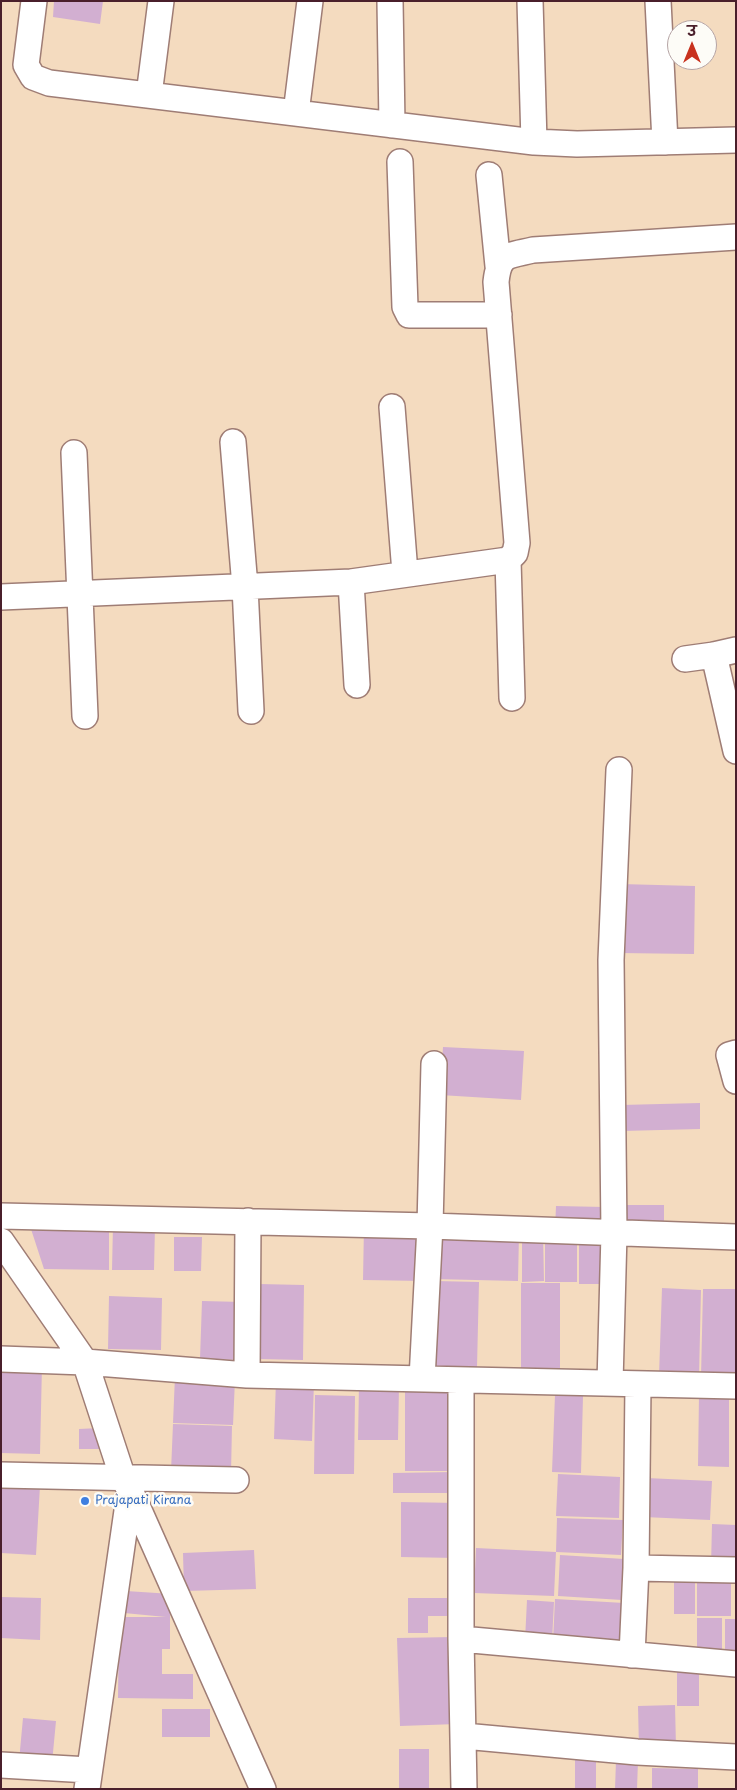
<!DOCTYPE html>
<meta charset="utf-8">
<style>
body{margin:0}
#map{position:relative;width:737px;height:1790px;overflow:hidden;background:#f4dbbf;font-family:"Playpen Sans","Playpen Sans Deva",sans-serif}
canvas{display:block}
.frame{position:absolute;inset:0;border:2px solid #4a1f2b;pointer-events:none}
.north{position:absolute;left:667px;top:20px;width:50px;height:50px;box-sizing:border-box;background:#fdfcf7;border:1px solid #b5a4a5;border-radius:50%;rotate:0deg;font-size:14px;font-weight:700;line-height:20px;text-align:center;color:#4a1f2b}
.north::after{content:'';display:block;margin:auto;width:18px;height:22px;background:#c8321e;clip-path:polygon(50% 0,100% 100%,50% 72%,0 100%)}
</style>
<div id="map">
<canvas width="737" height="1790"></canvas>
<div class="frame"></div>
<div class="north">उ</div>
</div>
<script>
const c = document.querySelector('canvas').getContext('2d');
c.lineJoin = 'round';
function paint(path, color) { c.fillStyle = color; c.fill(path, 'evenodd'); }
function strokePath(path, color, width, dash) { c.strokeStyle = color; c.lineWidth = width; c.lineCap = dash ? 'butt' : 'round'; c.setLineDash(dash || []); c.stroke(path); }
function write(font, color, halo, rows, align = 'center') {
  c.font = font + ' "Playpen Sans",sans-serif'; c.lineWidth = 5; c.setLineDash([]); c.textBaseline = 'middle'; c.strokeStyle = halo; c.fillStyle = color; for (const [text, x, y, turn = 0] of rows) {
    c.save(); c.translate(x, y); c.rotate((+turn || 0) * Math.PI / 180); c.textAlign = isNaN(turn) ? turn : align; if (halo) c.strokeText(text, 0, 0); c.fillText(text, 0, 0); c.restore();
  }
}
paint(new Path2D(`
 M54 1H103L100 24 53 17Z
 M620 884 695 886 694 954 619 953Z
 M443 1047 524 1051 521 1100 440 1095Z
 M700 1103V1129L622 1131 621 1105Z
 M619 1205H664V1230H619Z
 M556 1206 605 1207 604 1230H555Z
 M113 1225 155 1226 154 1270H112Z
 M30 1226H109V1270L44 1269Z
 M364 1226 425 1227 424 1281 363 1280Z
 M433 1232 519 1234 518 1281 433 1279Z
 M522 1234H543L544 1281 522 1282Z
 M579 1235H605V1284H579Z
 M174 1237H202L201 1271H174Z
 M545 1237H577V1282H545Z
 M435 1281 479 1282 477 1367 433 1366Z
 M521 1283H560V1369H521Z
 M259 1284 304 1285 303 1360 258 1359Z
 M662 1288 701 1290 699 1377 659 1376Z
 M703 1289H736V1378L701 1377Z
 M109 1296 162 1298 161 1350 108 1349Z
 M202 1301 243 1302 241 1360 200 1359Z
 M1 1364 42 1365 40 1454 1 1453Z
 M175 1376 235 1379 233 1425 173 1423Z
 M276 1380 314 1382 312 1441 274 1439Z
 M359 1385 399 1386 398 1440H358Z
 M452 1388V1471H405V1389Z
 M315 1395 355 1396 354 1474H314Z
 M555 1395 583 1396 581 1473 552 1472Z
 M699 1395H729V1467L698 1466Z
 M173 1424 232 1426 231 1473 171 1471Z
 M99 1428V1449H79V1429Z
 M454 1472V1493H393V1473Z
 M558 1474 620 1477 619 1518 556 1516Z
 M646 1478 712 1481 710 1520 644 1517Z
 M1 1484 40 1486 36 1555 1 1553Z
 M401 1502 458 1503 457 1558 401 1557Z
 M557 1518 623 1520 621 1555 556 1552 554 1596 474 1593 476 1548 556 1552Z
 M712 1524 736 1525V1567L711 1566Z
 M254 1550 256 1589 184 1591 183 1553Z
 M560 1555 624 1559 622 1600 558 1596Z
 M674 1575H695V1614H674Z
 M697 1577H731V1616H697Z
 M126 1591 172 1594 170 1617V1649H162V1674H193V1699L118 1698 119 1617H166L124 1613Z
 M1 1597 41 1598 40 1640 1 1638Z
 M408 1598H456V1616H428V1633H408Z
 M555 1599 624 1603 621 1645 553 1642Z
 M527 1600 554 1602 552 1641 525 1640Z
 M697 1618H722V1654H697Z
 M725 1619H736V1654H725Z
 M454 1637 457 1724 400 1726 397 1638Z
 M677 1671H699V1706H677Z
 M675 1705 676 1747 639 1748 638 1706Z
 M162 1709H210V1737H162Z
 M23 1718 56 1721 52 1763 19 1761Z
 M399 1749H429V1789H399Z
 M575 1755H596V1789H575Z
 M616 1761H638L637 1789H615Z
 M652 1768 698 1769V1789H652Z`), '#d2afd1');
const minor = new Path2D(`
 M34 1 26 65 33 77 49 83 534 142 577 144 736 140
 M390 1 392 125
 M530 1 534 142
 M658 1 665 142
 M149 95 161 1
 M296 113 310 1
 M400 162 405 307 409 315H499
 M489 175 498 266
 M392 407 405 573
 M233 442 245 587 251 711
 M74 453 85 716
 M508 560 512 698
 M351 582 357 685
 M1 597 351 582 508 560 515 553 517 543 496 282C499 253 508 256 533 250L736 237
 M714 655 736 751
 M685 659 714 655 736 650
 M736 1053 729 1055 736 1081
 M1 1216 430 1226 736 1237
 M1 1241 85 1362 123 1478 130 1490 263 1789
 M1 1359 85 1362 247 1375 736 1386
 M247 1375 248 1221
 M422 1379 430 1226 434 1064
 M461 1380V1639L464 1789
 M610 1383 614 1233 611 960 619 770
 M1 1475 236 1480
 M636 1568 736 1570
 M461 1639 736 1664
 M632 1655 636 1568 638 1384
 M464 1736 637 1752 736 1757
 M1 1765 89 1770
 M87 1789 130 1490`);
strokePath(minor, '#9f7d75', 28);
strokePath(minor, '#fff', 25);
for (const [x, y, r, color] of [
 [85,1501,5,"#3f7fe0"]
]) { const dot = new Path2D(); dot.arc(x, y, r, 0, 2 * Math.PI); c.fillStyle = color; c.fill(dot); strokePath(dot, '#fdfcf7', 2); }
write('12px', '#366cbe', '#fdfcf7', [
 ["Prajapati Kirana",95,1501]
], 'left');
</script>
